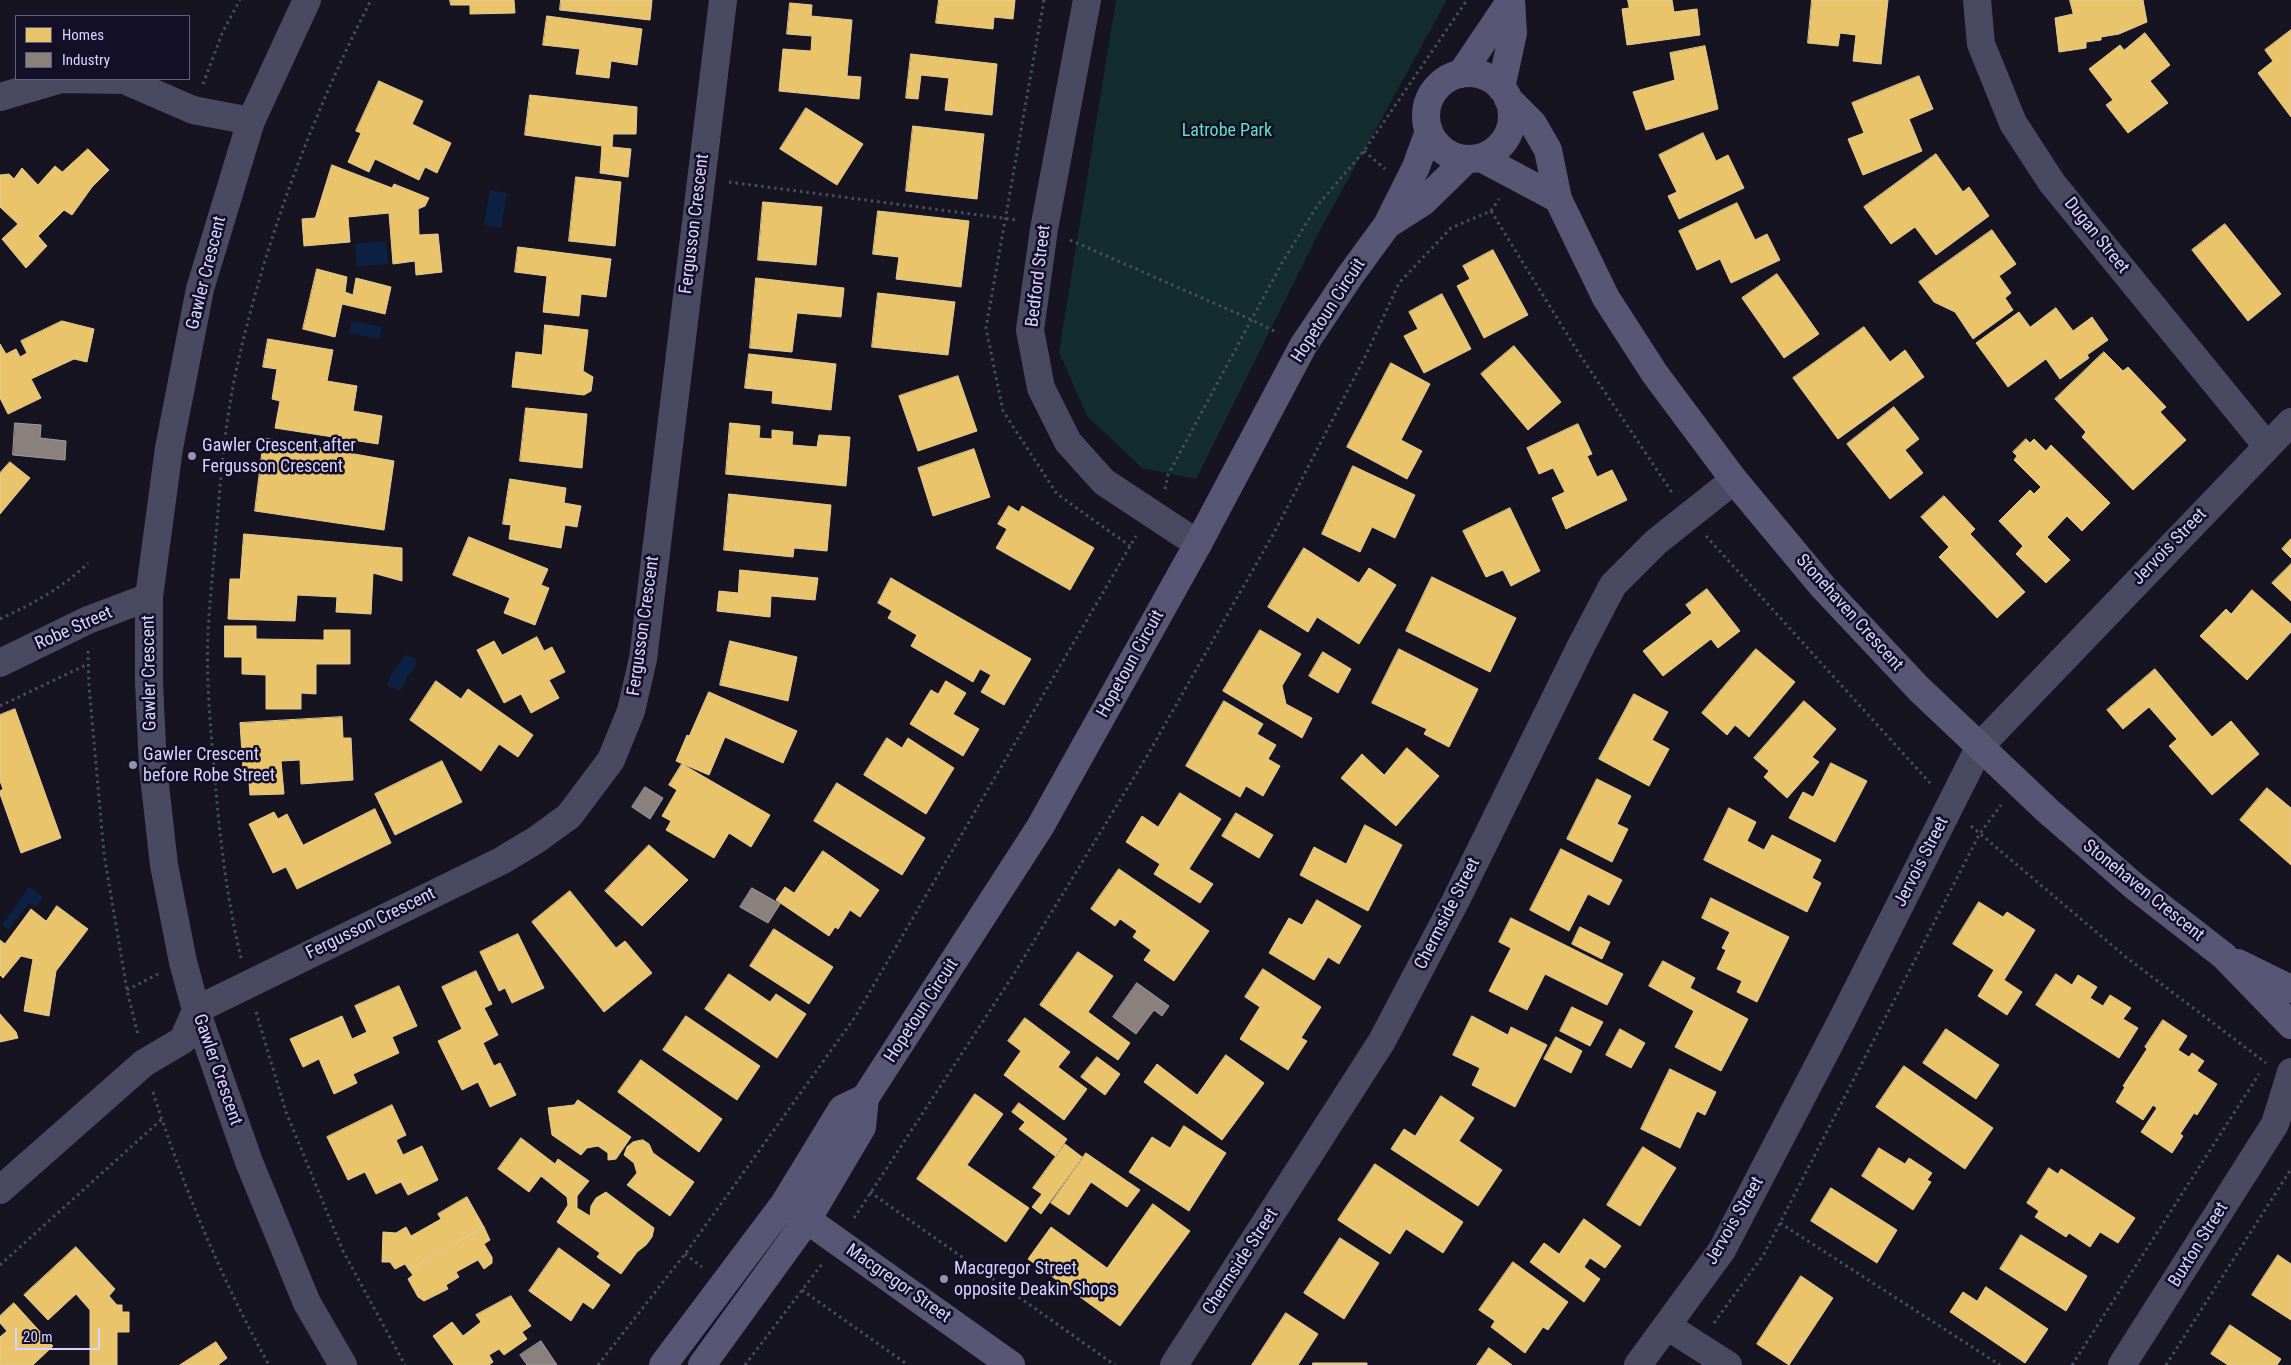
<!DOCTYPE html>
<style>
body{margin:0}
#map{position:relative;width:2291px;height:1365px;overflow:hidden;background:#161421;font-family:"Roboto Condensed",sans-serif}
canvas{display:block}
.legend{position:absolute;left:15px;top:15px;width:175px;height:65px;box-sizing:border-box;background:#130f26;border:1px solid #625e7d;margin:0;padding:6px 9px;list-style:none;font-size:15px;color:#d9d4ff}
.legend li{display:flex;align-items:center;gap:10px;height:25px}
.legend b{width:25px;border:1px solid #625e7d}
.scale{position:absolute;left:15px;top:1328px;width:85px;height:22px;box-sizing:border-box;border:2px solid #d9d4ff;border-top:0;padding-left:6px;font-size:15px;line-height:18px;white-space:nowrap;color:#d9d4ff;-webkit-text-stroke:4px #130f26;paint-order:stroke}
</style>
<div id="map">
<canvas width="2291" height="1365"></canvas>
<ul class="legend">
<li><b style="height:14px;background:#e9c46a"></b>Homes</li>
<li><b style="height:14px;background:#8a817c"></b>Industry</li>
</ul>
<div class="scale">20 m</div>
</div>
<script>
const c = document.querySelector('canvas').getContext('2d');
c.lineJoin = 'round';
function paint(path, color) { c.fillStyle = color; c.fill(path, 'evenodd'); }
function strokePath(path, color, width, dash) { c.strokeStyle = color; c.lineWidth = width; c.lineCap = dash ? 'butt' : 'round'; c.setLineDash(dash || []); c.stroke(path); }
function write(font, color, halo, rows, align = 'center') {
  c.font = font + ' "Roboto Condensed",sans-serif'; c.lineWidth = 5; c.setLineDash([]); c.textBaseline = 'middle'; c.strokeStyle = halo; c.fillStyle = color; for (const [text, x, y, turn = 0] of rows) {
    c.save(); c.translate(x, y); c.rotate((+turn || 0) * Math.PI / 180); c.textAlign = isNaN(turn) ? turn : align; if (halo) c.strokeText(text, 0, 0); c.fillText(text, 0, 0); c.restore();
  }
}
paint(new Path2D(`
 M1116 0H1447L1319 232 1196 479 1142 468 1087 416 1059 352Z`), '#132c2d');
paint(new Path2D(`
 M490 190 507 193 501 228 484 225Z
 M386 241 388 264 357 267 355 244Z
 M352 321 382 327 379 339 349 333Z
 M406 654 415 659 417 664C414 671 409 673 406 679 403 684 404 687 400 691L387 685 391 675Z
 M29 887 43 897 36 907 29 903 8 930 2 925Z`), '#0d2144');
const homes = new Path2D(`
 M450 0H514L515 13 470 14V5H451Z
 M561 0H652L650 20 560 10Z
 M939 0H1015L1013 19 994 17 993 29 936 23Z
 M1628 0H1672L1674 12 1697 9 1700 35 1627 45 1622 9 1629 8Z
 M1812 0H1888L1881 64 1853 61 1856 35 1840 33 1838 46 1808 43Z
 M2070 0H2143L2147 22 2119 34 2101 37V40L2086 42V48L2059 52 2055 18 2073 14Z
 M790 3 812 5 811 16 852 20 847 76 861 77 859 99 779 91 783 49 811 51 812 36 787 34Z
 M547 16 642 29 637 65 611 61 609 78 576 74 580 49 543 45Z
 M2291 30V117L2258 73 2273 61 2265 50Z
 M2145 33 2170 65 2150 81 2168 103 2128 133 2106 105 2113 100 2089 69 2120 45 2124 50Z
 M1705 46 1718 109 1646 130 1633 92 1675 80 1670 53Z
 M911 54 997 64 992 115 945 110 949 78 921 75 918 99 906 98Z
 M1919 76 1933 109 1909 119 1922 151 1863 175 1848 139 1864 133 1852 103Z
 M379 81 423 101 412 124 451 143 437 173 425 167 419 180 375 159 369 172 348 162 361 133 356 131Z
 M530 95 637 107 636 134H613L612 147 631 149 628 177 600 173 602 146 525 135Z
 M806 108 863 144 837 185 780 149Z
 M913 126 984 134 977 199 906 191Z
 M1703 133 1716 161 1728 155 1744 188 1679 219 1668 196 1677 192 1659 155Z
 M88 149 109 170 92 187 72 215 64 210 38 236 47 246 26 268 2 239 18 224 0 207V175L9 174 14 179 22 168 38 185 55 166 62 172Z
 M1936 154 1963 192 1969 187 1989 216 1936 255 1915 227 1891 244 1864 207Z
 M332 165 392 188 394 184 429 198 425 206 418 209 419 235 438 234 442 272 416 275 415 261 393 264 389 213 348 217 350 242 304 246 302 219 315 218Z
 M576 177 621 182 615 246 569 241Z
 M763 202 822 207 816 265 758 260Z
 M1737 203 1755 240 1767 234 1780 260 1731 283 1720 259 1697 270 1679 231Z
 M878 211 969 221 961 287 896 279 899 257 873 254Z
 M2225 224 2281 294 2248 321 2192 250Z
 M1992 230 2016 264 1999 276 2011 293 2005 298 2013 310 1973 339 1955 312 1934 302 1919 282Z
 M518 247 611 259 606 297 581 294 579 316 543 312 547 276 515 272Z
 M1493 250 1528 315 1484 338 1457 286 1470 279 1463 266Z
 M317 269 347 277 345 292 353 295 356 278 391 287 385 314 342 304 335 337 303 329Z
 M1777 274 1819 334 1784 358 1742 298Z
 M756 278 844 288 841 317 797 313 792 352 750 348Z
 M878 293 955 302 948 355 872 347Z
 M1442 294 1471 349 1424 373 1404 336 1418 329 1409 312Z
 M2056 308 2073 331 2092 317 2108 340 2087 355 2089 358 2060 379 2046 359 2008 387 1976 343 2019 312 2030 327Z
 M62 321 94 329 87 362 74 359 31 379 41 398 8 414 0 398V344L6 354 16 349 20 357 27 353 21 341Z
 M545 325 588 330 583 371 593 377 591 391 584 395 512 387 516 352 542 355Z
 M1864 327 1890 362 1905 350 1924 377 1838 439 1793 378Z
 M268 339 333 350 327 381 357 386 353 411 382 416 378 444 275 428 280 401 272 399 277 369 263 367Z
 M1514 346 1561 402 1528 430 1481 374Z
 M2104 352 2123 371 2128 367 2166 407 2160 412 2186 440 2133 490 2082 437 2086 432 2055 399Z
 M749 354 836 364 831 410 772 403 773 391 745 388Z
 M1391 363 1430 384 1401 440 1422 451 1407 479 1347 447Z
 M958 376 977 431 918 451 899 396Z
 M1894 407 1919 439 1905 450 1923 473 1890 499 1847 444Z
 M526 408 587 414 582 468 520 461Z
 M730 423 760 426 759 438 772 439V430L793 432 792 445 817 447 819 435 850 437 846 486 726 474Z
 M1578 424 1592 454 1587 456 1597 477 1612 470 1627 500 1566 529 1552 498 1565 492 1553 468 1539 474 1527 448Z
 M264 438 394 461 384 530 255 511Z
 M2026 439 2030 443 2034 439 2046 451 2051 445 2110 503 2082 531 2067 516 2047 537 2070 560 2046 583 2016 554 2023 546 1999 521 2030 490 2034 494 2041 487 2014 460 2017 456 2013 452Z
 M974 449 990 497 933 516 918 468Z
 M10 462 30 478 0 514V473Z
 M1353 466 1415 495 1395 538 1372 527 1360 552 1322 534Z
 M510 479 566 488 564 503 581 506 577 527 565 525 561 548 509 539 511 525 503 524Z
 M729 494 831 505 827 551 794 548 793 557 724 550Z
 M1944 496 1975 529 1970 534 2025 592 1997 618 1939 557 1949 547 1921 517Z
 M1009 506 1019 512 1022 506 1094 548 1070 590 996 548 1007 529 998 524Z
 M1510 508 1540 571 1511 586 1503 570 1486 577 1463 531Z
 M244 534 402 548V581L373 573 371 614 336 612 337 597 297 595 295 621 228 619 230 579H240Z
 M469 537 548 569 541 585 549 588 535 625 504 613 510 598 453 575Z
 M2291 539V558L2282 549Z
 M1304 548 1359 583 1369 568 1396 585 1359 644 1317 617 1308 632 1268 607Z
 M2291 564V601L2272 583Z
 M740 570 818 578 815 600 771 596 770 617 717 611 719 591 738 593Z
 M1432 577 1516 618 1490 672 1406 631Z
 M891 578 1031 659 1004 705 981 692 991 675 980 669 973 682 911 646 917 635 888 618 892 611 878 603Z
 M1707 589 1740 631 1718 648 1711 639 1663 676 1643 651 1692 613 1686 605Z
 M2252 590 2291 624V632L2247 680 2200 636 2226 609 2231 614Z
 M225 626H256V639L324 640V630H350V664H316V694L301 693V709H266V675L242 674V657H225Z
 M1260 630 1301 654 1282 686 1286 704 1312 718 1302 738 1223 691Z
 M537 637 544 651 552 647 565 672 549 680 559 698 531 713 521 694 504 703 477 650 494 641 502 655Z
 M730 641 797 657 788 701 720 685Z
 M1399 649 1478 689 1449 747 1424 734 1427 729 1372 703Z
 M1756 649 1795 682 1749 737 1735 725 1727 735 1702 713Z
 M1323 652 1351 669 1338 693 1309 676Z
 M2155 669 2212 737 2231 721 2259 754 2212 795 2169 746 2177 739 2149 707 2123 729 2107 710Z
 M436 681 461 699 468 689 533 735 518 757 499 744 481 771 410 720Z
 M946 681 966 693 953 714 979 729 963 756 910 724 931 690 938 694Z
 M709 692 797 731 783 763 725 737 709 775 676 761 687 735 689 736Z
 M1634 694 1668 712 1652 740 1669 749 1649 786 1599 759Z
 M1224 701 1263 724 1257 734 1276 745 1268 759 1280 766 1263 796 1246 786 1240 797 1186 766Z
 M1804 701 1836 729 1812 757 1819 762 1787 798 1764 777 1769 771 1754 758Z
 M15 709 61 838 21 853 0 794V791L3 789 0 781V715Z
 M342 717 343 738H351L353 780 301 784 300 760 281 761 284 794 250 795 248 769H243L240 723Z
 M887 738 902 748 908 738 954 768 926 814 864 775Z
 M1407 748 1439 776 1396 826 1341 778 1362 754 1384 775Z
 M442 761 462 802 395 835 375 794Z
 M1831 763 1867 781 1835 842 1789 818 1803 792 1813 797Z
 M682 764 770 815 751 847 729 833 714 858 666 830 671 821 662 816 677 790 669 785Z
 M1597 779 1631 796 1617 824 1628 829 1612 862 1567 839Z
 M837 783 925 838 902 875 814 821Z
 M2267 788 2291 808V865L2240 820Z
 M1180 793 1221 819 1189 869 1213 884 1200 903 1154 874 1160 864 1126 842 1142 816 1158 827Z
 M1729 808 1756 822 1747 841 1764 850 1772 835 1821 860 1812 878 1821 883 1807 912 1704 860Z
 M375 809 391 843 297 889 286 867 273 873 249 824 274 812 278 819 287 814 303 845Z
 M1236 813 1273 835 1259 858 1222 836Z
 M1365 825 1402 845 1368 911 1300 875 1314 847 1346 864Z
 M649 845 688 880 642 926 605 891Z
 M1561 849 1622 880 1609 905 1588 894 1569 931 1530 910Z
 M823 851 879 890 860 917 850 910 838 929 835 927 829 936 776 900 785 887 794 893Z
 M1119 869 1209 931 1174 981 1144 960 1151 950 1133 937 1137 931 1120 919 1115 926 1091 909Z
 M570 891 616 948 625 941 652 973 604 1012 532 922Z
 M1711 898 1789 937 1757 1002 1737 992 1742 981 1717 969 1726 950 1722 948 1730 932 1702 918Z
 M1317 900 1361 926 1339 964 1328 957 1314 980 1269 953 1289 918 1302 925Z
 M1979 902 2003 917 2007 912 2035 930 2004 980 2022 992 2007 1015 1978 996 1994 970 1953 944Z
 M57 906 88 929 56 971 49 1016 24 1011 33 959 21 956 3 978 0 975V940L5 944 31 909 46 921Z
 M1511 918 1623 974 1607 1005 1545 974 1527 1010 1489 991 1511 948 1499 942Z
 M1580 927 1610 942 1602 959 1572 944Z
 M774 929 833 967 809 1004 750 966Z
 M518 934 544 988 512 1003 505 988 499 991 480 952Z
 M1078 952 1113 976 1088 1012 1130 1043 1118 1060 1040 1005Z
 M1663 961 1695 978 1690 988 1748 1019 1721 1071 1675 1047 1694 1011 1649 986Z
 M1263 969 1321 1007 1301 1038 1307 1041 1288 1070 1240 1039 1260 1007 1245 997Z
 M476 971 492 1004 484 1008 498 1035 483 1043 494 1066 500 1063 516 1095 490 1107 478 1082 462 1090 438 1041 462 1029 442 987Z
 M729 974 770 1002 776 994 806 1014 777 1058 705 1009Z
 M2056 974 2072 985 2078 975 2097 987 2090 998 2103 1006 2110 995 2131 1008 2123 1019 2138 1028 2119 1058 2036 1005Z
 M399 986 417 1026 392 1037 399 1053 353 1074 357 1083 334 1094 319 1059 303 1067 290 1039 342 1016 352 1039 367 1032 355 1006Z
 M1572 1007 1603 1022 1590 1046 1560 1031Z
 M0 1014 16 1032 18 1038 0 1042Z
 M686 1016 760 1066 737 1100 663 1050Z
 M1472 1016 1508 1035 1511 1027 1547 1045 1515 1107 1472 1085 1480 1068 1453 1055Z
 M1025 1018 1070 1052 1058 1067 1087 1089 1064 1120 1004 1075 1021 1051 1008 1041Z
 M2163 1020 2187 1036 2178 1050 2189 1057 2192 1053 2204 1061 2197 1071 2217 1084 2197 1115 2194 1113 2180 1134 2183 1136 2172 1153 2141 1132 2157 1108 2153 1105 2143 1120 2116 1102 2125 1087 2123 1086 2147 1049 2145 1047Z
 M1620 1029 1645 1043 1631 1068 1606 1055Z
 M1946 1029 1999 1065 1976 1099 1923 1063Z
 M1556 1037 1582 1051 1571 1073 1544 1059Z
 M1226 1055 1264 1083 1222 1140 1144 1082 1157 1064 1197 1095Z
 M1097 1057 1120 1074 1105 1095 1081 1077Z
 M641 1060 722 1119 699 1152 618 1092Z
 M1904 1066 1993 1128 1965 1169 1876 1107Z
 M1670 1069 1716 1092 1705 1115 1697 1111 1680 1148 1641 1129Z
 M975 1094 1003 1114 967 1165 1029 1208 1006 1242 917 1179Z
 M1441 1096 1474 1118 1459 1141 1502 1170 1478 1206 1391 1149 1404 1129 1415 1136Z
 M578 1100 631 1137 616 1159 608 1160V1153L598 1146 587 1148 581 1155 552 1135 548 1108 574 1105Z
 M1019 1103 1067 1139 1055 1156 1019 1129 1025 1122 1012 1112Z
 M392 1105 406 1135 396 1140 403 1155 422 1146 438 1180 408 1195 401 1182 376 1194 365 1172 348 1180 327 1137Z
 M1184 1126 1226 1153 1189 1211 1129 1172 1152 1137 1170 1148Z
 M521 1138 555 1164 558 1159 589 1181 577 1196V1208L590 1216 591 1206 596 1198 606 1192 654 1228 652 1237 646 1245 637 1252 621 1274 597 1257 600 1253 557 1222 568 1205 567 1197 541 1176 529 1192 498 1169Z
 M643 1140 649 1144 653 1153 694 1182 670 1216 627 1185 637 1173 634 1163 624 1155 627 1147 633 1142Z
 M1065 1144 1082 1157 1041 1214 1032 1207 1042 1194 1033 1188Z
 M1643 1147 1676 1168 1640 1226 1607 1205Z
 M1879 1148 1905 1164 1909 1158 1932 1173 1927 1180 1931 1182 1913 1210 1862 1176Z
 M1086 1153 1140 1190 1127 1207 1091 1182 1069 1215 1051 1203Z
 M1375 1164 1463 1222 1443 1253 1406 1229 1390 1254 1338 1220Z
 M2049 1168 2058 1174 2061 1169 2135 1218 2118 1243 2100 1232 2090 1247 2069 1233 2066 1237 2035 1217 2039 1211 2027 1203Z
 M1831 1188 1897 1230 1877 1263 1811 1221Z
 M467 1197 484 1227 409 1270 405 1264 395 1269 390 1262H382L383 1232 396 1233 406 1227 411 1236 441 1219 438 1214Z
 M1153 1204 1190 1231 1120 1326 1028 1259 1051 1227 1107 1268Z
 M1584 1219 1621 1246 1605 1268 1590 1258 1584 1267 1600 1279 1584 1302 1530 1262 1544 1243 1559 1254Z
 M484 1227 490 1240 484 1244 492 1257V1263L484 1269 478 1260 456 1272 459 1277 446 1285 448 1289 424 1301 418 1297 408 1279 413 1275 409 1270Z
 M2021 1235 2087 1276 2066 1311 2000 1269Z
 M1340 1238 1379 1263 1344 1319 1304 1293Z
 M76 1247 115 1289 109 1296 117 1305H122V1312H129V1332H117V1365H90V1310L76 1294 48 1320 24 1295Z
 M559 1248 610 1285 593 1309 583 1302 571 1321 529 1291Z
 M2278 1255 2291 1264V1320L2252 1295Z
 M1513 1262 1568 1302 1548 1330 1543 1327 1525 1353 1491 1327 1495 1321 1479 1310Z
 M1801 1276 1833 1298 1789 1365 1757 1344Z
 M1986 1287 2048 1329 2025 1363 1950 1312 1963 1292 1977 1301Z
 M511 1296 531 1326 522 1332 527 1339 504 1355 499 1349 489 1355 493 1362 489 1365H454L433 1336 452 1322 463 1336 481 1322 476 1315Z
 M14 1303 53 1346 33 1365H0V1337L7 1331 0 1323V1316Z
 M1286 1313 1318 1334 1298 1365H1252Z
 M2230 1325 2281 1359 2277 1365H2228L2211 1354Z
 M216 1342 227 1358 218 1365H180Z
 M1489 1348 1512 1365H1477Z
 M1313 1363H1367V1365H1313Z`);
paint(homes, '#e9c46a');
strokePath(homes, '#e4c997', 1);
const industry = new Path2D(`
 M15 423 41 425 40 438 66 441 65 460 13 455Z
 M645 787 663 798 650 819 632 807Z
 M752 888 780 904 768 923 740 907Z
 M1137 983 1169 1006 1162 1016 1154 1010 1136 1034 1113 1017Z
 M541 1341 557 1365H527L520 1355Z`);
paint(industry, '#8a817c');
strokePath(industry, '#a29aa3', 1);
strokePath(new Path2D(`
 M1044 0 986 328 1003 411 1057 494 1130 546
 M203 84 223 31 240 0
 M1364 151 1385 169
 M729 182 1017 220
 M1491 211 1499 199
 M1070 240 1250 319 1278 333
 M1165 489 1168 475 1283 261 1317 206 1364 151 1467 0
 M1706 536 1930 783
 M0 619C34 603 61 589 88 563
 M88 651 89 686 104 854 127 990 138 1035
 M0 706 88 664
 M1971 826 2127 958 2266 1063
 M241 958C226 895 219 831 214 767 210 722 206 677 208 633 210 597 214 560 217 524 221 470 226 415 238 362 267 236 312 115 371 0
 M127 990 158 974
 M256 1012 286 1112 343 1251 405 1365
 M153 1092C183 1186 221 1279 269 1365
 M870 1192 1115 1365
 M854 1218 1012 977 1147 756 1275 531 1366 355 1399 283 1451 228 1491 211 1578 352 1673 494
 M1780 1223 2000 1365
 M685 1254 702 1267
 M0 1265 162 1119
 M802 1290 908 1365
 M1714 1323 1764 1254 1979 835 2001 805
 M598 1365 685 1254 855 1017 1136 536
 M745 1365 822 1264
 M2072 1365 2259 1074
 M2166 1365 2291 1169`), '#44505f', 3, [2.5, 4]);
strokePath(new Path2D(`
 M307 0 251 121 200 289 169 448 149 597V683L153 767 164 865 183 962 196 1010 249 1162 307 1303 343 1365
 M1087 0 1044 229 1030 330 1041 388 1068 442 1104 482 1198 544
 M1977 0 1981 44 2013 123 2052 183 2267 446
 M0 97 61 79 124 80 193 110 251 121
 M0 663 88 620 149 597
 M0 1190 144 1063 183 1040 196 1010 501 861 536 840 569 816 611 760 631 711 643 659 723 0
 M1667 1326 1728 1365
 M1174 1365 1382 1041 1455 902 1581 646 1613 585 1656 542 1734 480
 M1638 1365 1722 1250 1843 1018 1980 746 2291 422
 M2122 1365 2275 1124 2291 1072`), '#4a4962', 28);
strokePath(new Path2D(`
 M1426 116a43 43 0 1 1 86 0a43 43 0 1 1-86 0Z
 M1461 74 1511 0
 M1501 88 1513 33 1511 0
 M1508 99 1533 124 1548 150 1558 199 1606 298 1655 374 1734 480 1823 587 1919 689 2048 811 2134 886 2224 956 2291 1025
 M1481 158 1558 199
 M1387 225 1423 202 1467 159
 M2238 963 2291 989
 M792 1209 1011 1365
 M663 1365 784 1204 842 1109 865 1098
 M702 1365 807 1220 862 1127 865 1098 1040 827 1198 544 1303 346 1349 277 1387 225 1416 167 1429 131`), '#575674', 28);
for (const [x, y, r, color] of [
 [192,456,5,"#9591b1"],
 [133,765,5,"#9591b1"],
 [944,1279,5,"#9591b1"]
]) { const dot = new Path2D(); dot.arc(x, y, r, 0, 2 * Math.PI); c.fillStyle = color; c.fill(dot); strokePath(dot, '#130f26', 2); }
write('18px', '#5fe0c0', '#130f26', [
 ["Latrobe Park",1227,131]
]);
write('18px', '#d9d4ff', '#130f26', [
 ["Fergusson Crescent",695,224,-83],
 ["Dugan Street",2096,236,51],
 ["Gawler Crescent",207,273,-76],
 ["Bedford Street",1039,276,-83],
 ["Hopetoun Circuit",1329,311,-57],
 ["Jervois Street",2170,547,-46],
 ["Stonehaven Crescent",1849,613,48],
 ["Fergusson Crescent",644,626,-82],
 ["Robe Street",74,629,-24],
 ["Hopetoun Circuit",1131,664,-61],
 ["Gawler Crescent",150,673,-91],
 ["Jervois Street",1922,862,-63],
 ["Stonehaven Crescent",2143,891,39],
 ["Chermside Street",1448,914,-63],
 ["Fergusson Crescent",371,924,-26],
 ["Hopetoun Circuit",922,1011,-57],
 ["Gawler Crescent",217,1070,71],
 ["Jervois Street",1735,1221,-60],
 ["Buxton Street",2199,1245,-58],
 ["Chermside Street",1241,1262,-57],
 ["Macgregor Street",898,1284,35]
]);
write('18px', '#d9d4ff', '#130f26', [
 ["Gawler Crescent after",202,446],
 ["Fergusson Crescent",202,467],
 ["Gawler Crescent",143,755],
 ["before Robe Street",143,776],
 ["Macgregor Street",954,1269],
 ["opposite Deakin Shops",954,1290]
], 'left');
</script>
